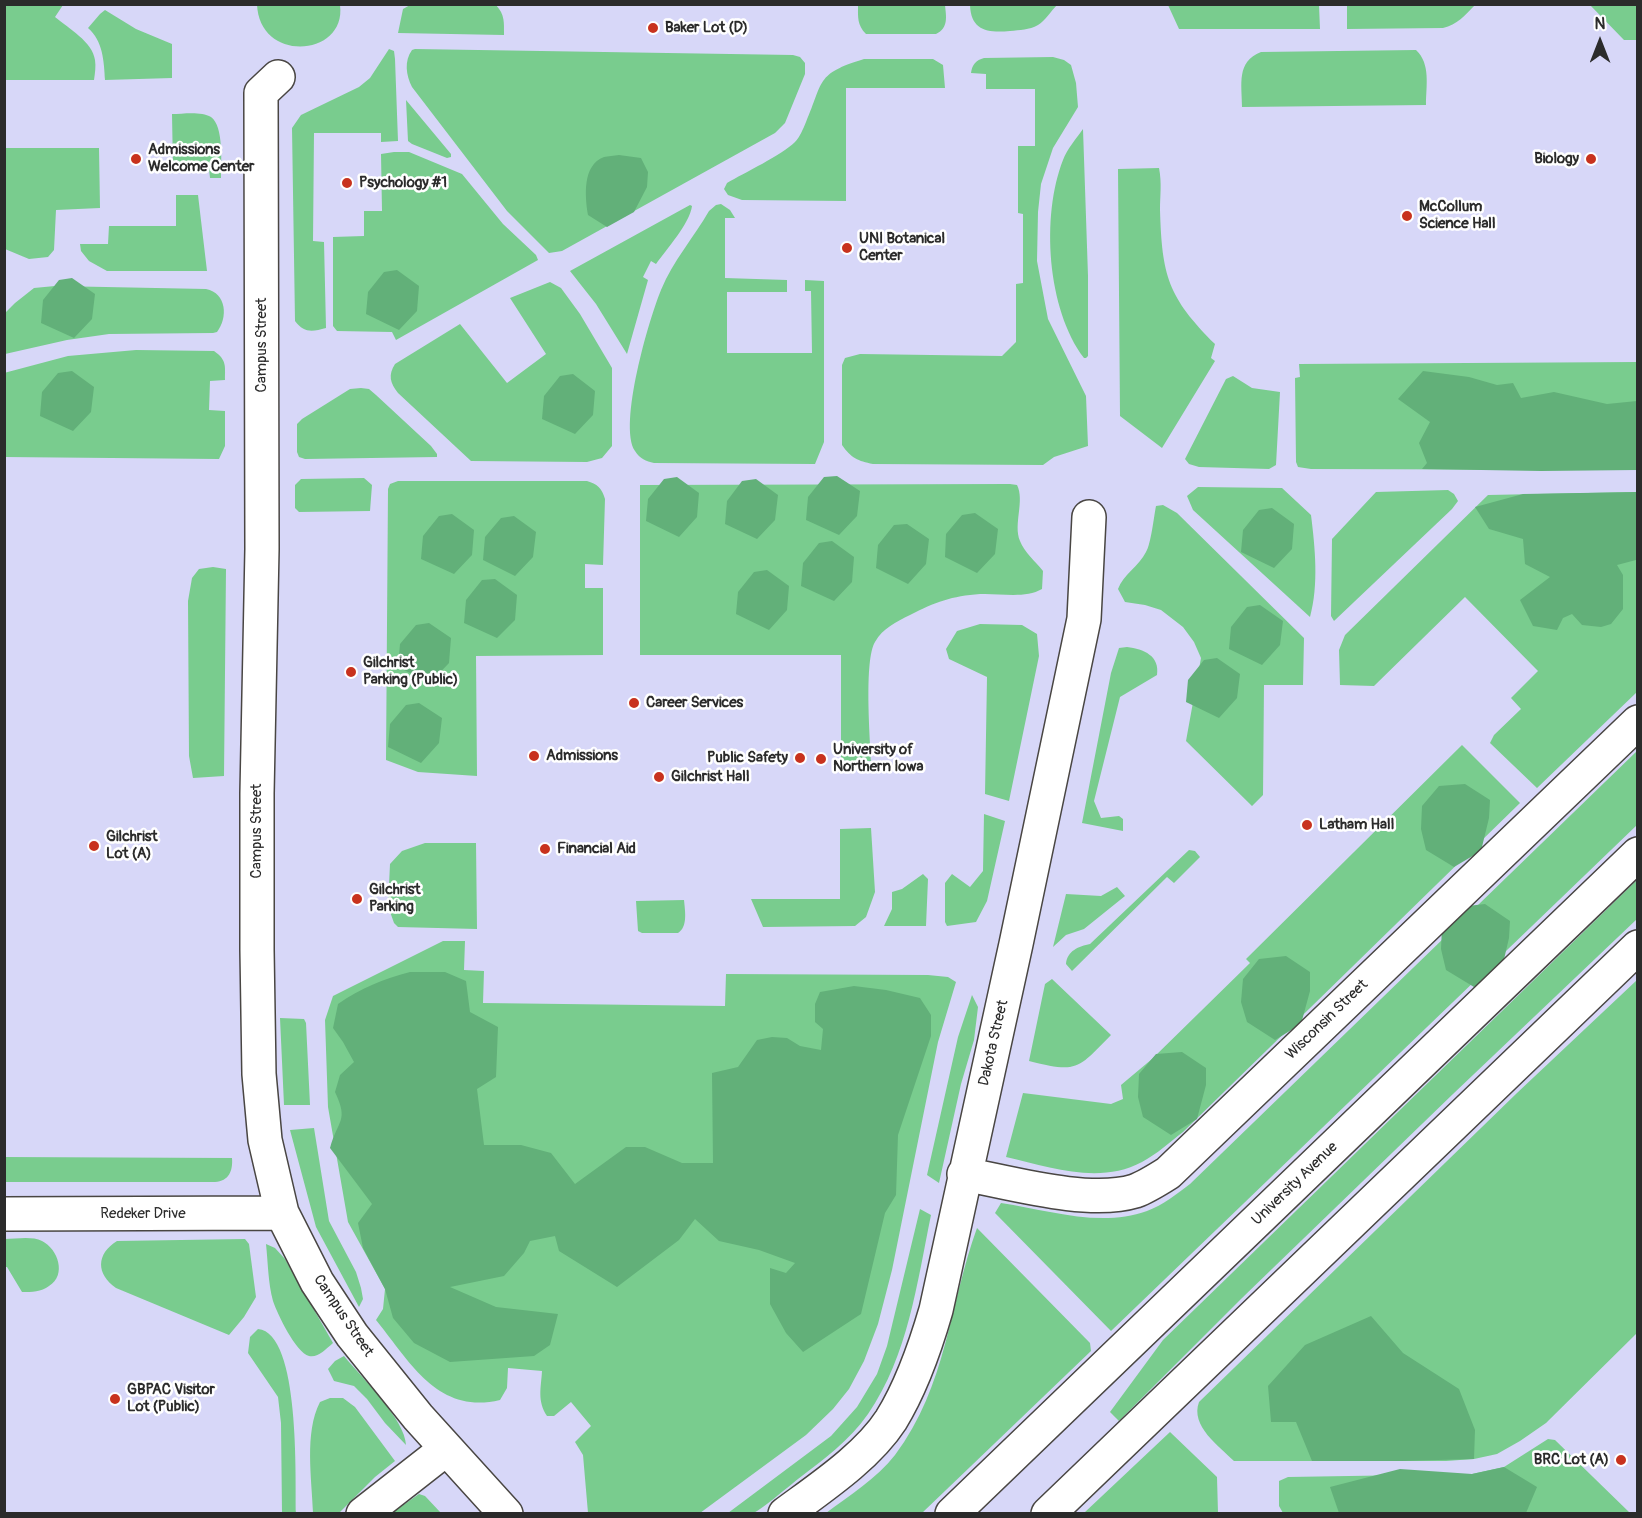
<!DOCTYPE html>
<style>
body{margin:0}
#map{position:relative;width:1642px;height:1518px;overflow:hidden;background:#f5e1c8;font-family:Pangolin,sans-serif}
canvas{display:block}
.frame{position:absolute;inset:0;border:6px solid #2b2b2b;pointer-events:none}
.north{position:absolute;left:1570px;top:12px;width:60px;height:60px;-webkit-text-stroke:4px #fff;paint-order:stroke;rotate:0deg;font-size:16px;font-weight:700;line-height:24px;text-align:center;color:#2b2b2b}
.north::after{content:'';display:block;margin:auto;width:21px;height:27px;background:#2b2b2b;clip-path:polygon(50% 0,100% 100%,50% 72%,0 100%)}
</style>
<div id="map">
<canvas width="1642" height="1518"></canvas>
<div class="frame"></div>
<div class="north">N</div>
</div>
<script>
const c = document.querySelector('canvas').getContext('2d');
c.lineJoin = 'round';
function paint(path, color) { c.fillStyle = color; c.fill(path, 'evenodd'); }
function strokePath(path, color, width, dash) { c.strokeStyle = color; c.lineWidth = width; c.lineCap = dash ? 'butt' : 'round'; c.setLineDash(dash || []); c.stroke(path); }
function write(font, color, halo, rows, align = 'center') {
  c.font = font + ' Pangolin,sans-serif'; c.lineWidth = 5; c.setLineDash([]); c.textBaseline = 'middle'; c.strokeStyle = halo; c.fillStyle = color; for (const [text, x, y, turn = 0] of rows) {
    c.save(); c.translate(x, y); c.rotate((+turn || 0) * Math.PI / 180); c.textAlign = isNaN(turn) ? turn : align; if (halo) c.strokeText(text, 0, 0); c.fillText(text, 0, 0); c.restore();
  }
}
paint(new Path2D(`
 M5 5H1637V1513H5Z`), '#d7d7f8');
paint(new Path2D(`
 M257 4 340 5C347 57 259 64 257 4Z
 M4 5H63L55 17C68 28 93 42 95 60 96 66 95 73 94 80H5Z
 M410 5H496C505 15 504 22 504 35L398 33 403 9Z
 M858 5H945C946 16 949 28 936 34H866C857 25 858 17 858 5Z
 M970 5V4L1057 5C1051 11 1045 21 1038 25 1029 30 1020 30 1010 31 988 33 971 31 970 5Z
 M1168 5H1319L1320 29H1179Z
 M1347 5V4L1475 5C1465 15 1457 25 1443 28L1347 29Z
 M1590 5H1637V40H1624Z
 M105 10 136 29 172 44V78L105 80C104 61 103 41 88 28L100 14Z
 M389 49 394 51 395 59 398 141 381 142V133H314L313 241 324 242 326 328C312 332 304 333 295 321L292 128 301 115 359 87 370 78Z
 M415 49 793 55 800 57 805 63V74L785 123 775 133 562 251 549 253 507 211 412 87C406 75 404 61 412 50Z
 M1416 50C1431 64 1426 86 1426 105L1242 107C1242 84 1236 62 1261 52Z
 M1053 57 1064 60 1071 65 1076 83 1078 107 1053 148 1041 184 1038 212 1037 261 1048 319 1086 396 1088 446 1054 457 1043 465 873 464C858 461 851 458 842 445V365L845 358 860 354 1002 356 1016 342V284L1023 283V214L1018 213V146H1035V89H986V74L971 73C972 65 976 60 984 58Z
 M864 59H933L943 65 945 88H846V201L742 200 728 195 724 189 727 183C744 173 782 155 795 142 800 137 803 129 806 122 824 81 815 74 864 59Z
 M406 100 451 154V157L447 158 412 144 408 141Z
 M172 114C183 114 201 111 211 117 224 126 221 164 221 178H210L209 169 173 170Z
 M1083 129 1088 276V356L1086 358H1084C1047 309 1041 216 1063 160 1067 149 1076 139 1083 129Z
 M5 148H99L100 208 56 210 54 250 48 257 29 259 5 249Z
 M394 152H409L462 174 503 224 536 255 538 260 396 340 392 332 337 331 333 326V237L364 236V211H382L381 154Z
 M1159 168C1162 183 1160 196 1160 210 1162 276 1168 297 1215 344L1211 358 1215 361 1162 448 1120 416 1118 169Z
 M176 195H198L207 271H107L89 261 81 251 80 244H108L109 226H176Z
 M721 204 730 210 735 218H725V278L787 280V292H727V353H812L811 291H805V280L824 281V442L815 464 654 463C646 461 640 459 635 451 618 425 649 319 661 290 673 261 694 237 709 211L716 205Z
 M690 205 692 206C690 223 666 250 656 264L651 261 643 277 648 280 627 354 596 304 570 271Z
 M550 282 561 288 580 314 612 368V446L602 458 587 462 471 461 398 393C390 383 388 375 395 364L460 324 507 383 546 354 510 298Z
 M55 286 206 289C227 293 228 318 217 332L213 333 109 334 67 340 5 354V313L15 303 34 288Z
 M136 350 214 351C227 360 225 366 225 380L210 381 209 410 225 411V446L219 459 5 457 4 373 68 356Z
 M1637 362V470L1311 469 1298 467 1296 462 1295 378 1300 377 1299 364Z
 M1233 376 1252 388 1280 392 1276 465 1269 469 1199 467 1189 464 1185 459 1226 379Z
 M361 388 369 389 376 395 431 446 437 454V457L305 459 299 457 297 452V424L302 419 350 389Z
 M364 478 372 485 370 511 299 512 295 508V485L301 479Z
 M398 481H587C597 484 602 488 605 499L603 565 585 564V588H603V655L476 656 477 776 418 772 386 760 388 489 390 484Z
 M1010 484 1017 485C1025 501 1013 524 1020 541 1024 552 1036 562 1043 571L1042 589C1025 599 999 593 980 594 952 596 935 602 910 615 896 622 883 628 875 642 864 660 870 737 871 761H848L841 760V655H640V485Z
 M1198 487 1282 488 1311 515C1315 547 1319 585 1310 617L1193 510 1187 496Z
 M1448 490 1454 494 1458 501 1452 509 1334 621 1331 616 1332 539 1376 492Z
 M1637 492V692L1537 788 1490 743 1494 735 1521 709 1511 698 1538 671 1465 597 1374 686 1340 685 1339 650 1345 635 1488 495Z
 M1163 505 1177 513 1304 638 1303 685H1264L1263 795 1252 806 1186 741 1201 658 1194 642 1183 627 1161 610 1145 605 1125 602 1118 589C1123 575 1139 566 1146 552 1151 544 1154 516 1156 506Z
 M213 567 226 569 224 776 193 778 189 756 188 601 192 578 199 569Z
 M980 624 1022 625 1037 634 1039 656 1009 801 985 794 987 677 949 659 946 649 957 631Z
 M1127 647C1144 649 1160 656 1157 675L1120 697 1094 801 1101 818 1119 816 1123 819V831L1082 823 1111 673 1119 648Z
 M1462 745 1520 803 1183 1132C1170 1142 1157 1154 1142 1162 1099 1185 1050 1167 1006 1157L1023 1093 1111 1104 1123 1099 1121 1085 1152 1059 1250 963 1246 959Z
 M1637 751V825L1111 1331 995 1213 1001 1203C1048 1210 1100 1228 1147 1211 1163 1205 1177 1194 1190 1184Z
 M984 814 1005 821 987 901 976 922 947 926 945 922V883L952 874 970 887 983 871Z
 M871 828 875 892 866 917 855 926 763 927 751 899H840V829Z
 M425 843H476L477 929 398 927 394 923 388 906 390 864 402 851Z
 M1189 850 1195 851 1200 857 1174 883 1167 877 1072 971 1066 964C1067 951 1079 946 1090 944Z
 M923 874 928 879 926 926H884L892 909V892L902 889Z
 M1637 880V919L1453 1094 1242 1298 1119 1421 1110 1412 1163 1340Z
 M1117 887 1125 896 1084 929 1066 935 1053 947 1066 894 1101 896Z
 M684 900C685 911 688 927 678 933H642L638 931 636 901Z
 M443 941H465L464 970 484 971 483 1003 725 1006 726 974 928 975 948 977 956 982 938 1042 892 1270 878 1324 864 1361 849 1389 833 1409 806 1435 700 1513H588L583 1455 575 1442 591 1426 571 1402 554 1416H547C537 1401 541 1388 542 1371L508 1368 507 1388 500 1400C438 1415 410 1362 376 1320L383 1309 385 1289 348 1222 328 1107 325 1020 333 996Z
 M1052 979 1111 1035C1077 1070 1077 1073 1029 1061L1045 984Z
 M1637 980V1333L1546 1423 1520 1441 1497 1454 1474 1459 1446 1461H1234C1219 1446 1190 1426 1199 1402L1517 1093Z
 M972 995 978 1007 974 1040 961 1084 939 1183 927 1175 958 1037Z
 M280 1018 304 1019 306 1023 310 1105H284Z
 M314 1128 329 1221 356 1272 361 1288 363 1299 359 1307 316 1227 290 1130Z
 M5 1157 232 1158C233 1171 229 1181 215 1182H5Z
 M920 1209 931 1215C917 1283 908 1356 868 1414 850 1440 823 1460 798 1479 789 1486 759 1512 751 1514 744 1515 735 1514 728 1513L831 1436 857 1407 877 1374 887 1346Z
 M977 1228 1090 1343 1091 1351 922 1513H826C849 1496 877 1478 895 1455 947 1386 949 1305 977 1228Z
 M5 1239C16 1239 32 1236 42 1241 58 1249 67 1275 49 1286 41 1292 32 1292 22 1292L7 1267H5Z
 M245 1239 249 1244 256 1297 244 1317 229 1335 116 1288C96 1274 96 1254 117 1241Z
 M266 1244 275 1248 285 1259 333 1343C326 1349 318 1358 309 1356 296 1353 277 1313 273 1301 268 1283 268 1262 266 1244Z
 M258 1329C301 1333 295 1481 296 1513H282L281 1423 278 1397 248 1353 250 1337Z
 M344 1356C361 1377 405 1419 406 1445L385 1423 367 1399 354 1386 334 1381 328 1369 335 1361Z
 M330 1398H343L355 1407 395 1461 375 1477 339 1513H313C312 1479 304 1433 320 1402Z
 M1170 1432 1217 1477 1218 1513H1084Z
 M1548 1439 1555 1440 1630 1513H1283L1279 1506V1481L1288 1477 1472 1474 1504 1467Z
 M419 1494 425 1496 441 1513H392Z`), '#79cc8e');
paint(new Path2D(`
 M619 155 641 158 648 172 647 187 634 212 607 227 588 215C585 197 582 165 604 157 608 156 614 156 619 155Z
 M397 270 419 286 417 311 399 330 366 314 368 292 384 272Z
 M72 278 95 294 92 319 74 338 41 323 43 300 59 280Z
 M72 371 94 387 91 412 73 431 40 416 42 392 58 373Z
 M1423 371 1469 377 1497 385 1513 383 1521 398 1554 392 1607 404 1637 401V470L1541 471 1422 469 1427 463 1419 443 1430 422 1398 399Z
 M573 374 595 391 593 415 575 434 542 419 544 396 560 376Z
 M837 476 860 491 857 516 839 535 806 520 808 497 824 477Z
 M677 477 699 493 697 517 679 537 646 521 648 499 664 479Z
 M756 479 778 495 775 520 757 539 725 524 727 501 742 481Z
 M1637 492V557L1636 560 1617 565 1623 575V609L1611 624 1601 627 1582 625 1572 614 1563 618 1557 630 1533 626 1520 600 1550 577 1525 564 1523 539 1489 529 1475 507 1523 494Z
 M1272 508 1294 524 1292 549 1274 568 1241 552 1243 530 1259 510Z
 M975 513 998 529 995 554 977 573 945 557 946 534 962 515Z
 M452 514 474 530 472 555 454 574 421 559 423 536 439 516Z
 M514 516 536 532 533 557 515 576 483 560 485 537 501 518Z
 M907 524 929 539 926 564 908 584 876 568 878 545 894 525Z
 M832 541 854 557 852 582 834 601 801 586 803 563 819 543Z
 M767 570 789 586 787 610 769 630 736 614 738 592 754 572Z
 M495 579 517 595 515 620 497 638 464 623 466 600 482 580Z
 M1260 605 1283 621 1280 645 1262 665 1229 649 1231 627 1247 607Z
 M429 623 451 638 449 663 430 683 398 667 400 644 416 625Z
 M1217 658 1240 674 1237 698 1219 718 1186 702 1188 680 1204 660Z
 M419 703 442 718 439 743 421 763 388 747 390 724 406 705Z
 M1465 784 1490 800 1489 818 1481 851 1454 867 1426 850 1421 829 1422 806 1439 786Z
 M1485 904 1510 921 1509 938 1501 972 1474 987 1446 970 1441 949 1442 927 1459 907Z
 M1286 956 1310 972V991L1301 1024 1275 1040 1247 1022 1241 1002 1243 979 1259 959Z
 M410 972H445L466 981 470 1012 498 1027 496 1077 477 1089 484 1145H521L551 1153 575 1184 626 1147H645L682 1163H713L712 1073 738 1067 757 1040 772 1037 787 1038 800 1046 821 1050 823 1029 815 1022V1004L820 992 854 986 886 990 920 998 931 1015V1036L898 1135 896 1195 885 1213 861 1314 803 1352 786 1333 770 1304V1268L786 1273 795 1263 759 1250 719 1241 695 1219 679 1240 617 1287 559 1251 555 1236 530 1241 524 1253 504 1276 450 1287 496 1307 558 1314 550 1345 534 1356 450 1362 414 1343 393 1318 385 1289 363 1248 358 1223 372 1204 330 1148C338 1119 349 1122 335 1092L340 1075 354 1062 343 1042 333 1028 338 1004C361 988 383 979 410 972Z
 M1182 1052 1206 1068V1085L1197 1119 1171 1135 1143 1117 1138 1097 1139 1074 1156 1054Z
 M1371 1316 1403 1353 1459 1389 1475 1430 1474 1459 1402 1461H1312L1296 1422H1271L1268 1386 1305 1345Z
 M1504 1467 1537 1487 1526 1513H1339L1330 1487 1400 1469 1472 1474Z`), '#62b079');
const minor = new Path2D(`
 M278 77 261 93 262 549 257 793V950L259 1074 265 1140 282 1213 317 1282 352 1335 418 1417 506 1514
 M964 1174C1012 1183 1089 1205 1135 1191 1146 1187 1157 1180 1168 1173L1638 722
 M4 1214 282 1213
 M363 1514 446 1449
 M785 1514C820 1488 867 1457 891 1420 912 1386 925 1348 936 1310L1016 944 1084 619 1089 517`);
const primary = new Path2D(`
 M952 1514 1638 854
 M1048 1514 1638 947`);
strokePath(minor, '#494643', 36);
strokePath(primary, '#494643', 36);
strokePath(minor, '#fff', 33);
strokePath(primary, '#fff', 33);
for (const [x, y, r, color] of [
 [653,28,6,"#c8321e"],
 [136,159,6,"#c8321e"],
 [1591,159,6,"#c8321e"],
 [347,183,6,"#c8321e"],
 [1407,216,6,"#c8321e"],
 [847,248,6,"#c8321e"],
 [351,672,6,"#c8321e"],
 [634,703,6,"#c8321e"],
 [534,756,6,"#c8321e"],
 [800,758,6,"#c8321e"],
 [821,759,6,"#c8321e"],
 [659,777,6,"#c8321e"],
 [1307,825,6,"#c8321e"],
 [94,846,6,"#c8321e"],
 [545,849,6,"#c8321e"],
 [357,899,6,"#c8321e"],
 [115,1399,6,"#c8321e"],
 [1621,1460,6,"#c8321e"]
]) { const dot = new Path2D(); dot.arc(x, y, r, 0, 2 * Math.PI); c.fillStyle = color; c.fill(dot); strokePath(dot, '#fff', 2); }
write('bold 15px', '#2b2b2b', '#fff', [
 ["Baker Lot (D)",665,28],
 ["Admissions",148,150],
 ["Welcome Center",148,167],
 ["Biology",1579,159,"right"],
 ["Psychology #1",359,183],
 ["McCollum",1419,207],
 ["Science Hall",1419,224],
 ["UNI Botanical",859,239],
 ["Center",859,256],
 ["Gilchrist",363,663],
 ["Parking (Public)",363,680],
 ["Career Services",646,703],
 ["University of",833,750],
 ["Northern Iowa",833,767],
 ["Admissions",546,756],
 ["Public Safety",788,758,"right"],
 ["Gilchrist Hall",671,777],
 ["Latham Hall",1319,825],
 ["Gilchrist",106,837],
 ["Lot (A)",106,854],
 ["Financial Aid",557,849],
 ["Gilchrist",369,890],
 ["Parking",369,907],
 ["GBPAC Visitor",127,1390],
 ["Lot (Public)",127,1407],
 ["BRC Lot (A)",1609,1460,"right"]
], 'left');
write('15px', '#2b2b2b', '#fff', [
 ["Campus Street",262,345,-90],
 ["Campus Street",257,831,-90],
 ["Wisconsin Street",1327,1020,-44],
 ["Dakota Street",994,1043,-77],
 ["University Avenue",1295,1184,-44],
 ["Redeker Drive",143,1214],
 ["Campus Street",343,1316,56]
]);
</script>
